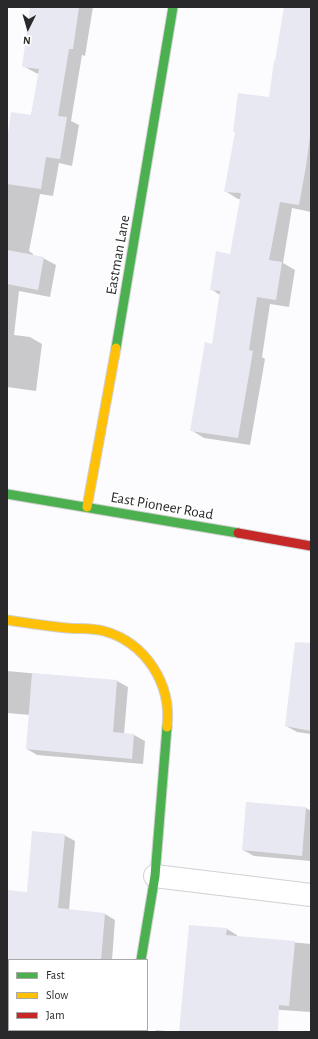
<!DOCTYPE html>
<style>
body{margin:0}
#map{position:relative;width:318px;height:1039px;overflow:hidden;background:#fcfcfe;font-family:"Alegreya Sans",sans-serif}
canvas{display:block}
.frame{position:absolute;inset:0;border:8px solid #29292b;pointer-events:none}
.legend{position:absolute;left:8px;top:959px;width:140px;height:72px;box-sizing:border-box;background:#fff;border:1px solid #a9a9aa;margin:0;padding:5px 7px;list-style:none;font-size:12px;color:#29292b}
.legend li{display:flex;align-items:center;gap:8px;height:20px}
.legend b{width:20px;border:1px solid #a9a9aa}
.north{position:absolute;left:8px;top:8px;width:40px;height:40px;-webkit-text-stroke:3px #fff;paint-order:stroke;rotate:185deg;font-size:11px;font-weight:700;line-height:16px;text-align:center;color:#29292b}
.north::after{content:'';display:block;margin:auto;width:14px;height:18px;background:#29292b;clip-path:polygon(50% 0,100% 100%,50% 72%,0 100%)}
</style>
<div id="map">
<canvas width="318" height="1039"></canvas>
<div class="frame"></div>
<ul class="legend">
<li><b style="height:5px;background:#4caf50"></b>Fast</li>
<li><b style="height:5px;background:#ffc107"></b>Slow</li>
<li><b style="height:5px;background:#c62828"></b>Jam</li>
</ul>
<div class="north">N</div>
</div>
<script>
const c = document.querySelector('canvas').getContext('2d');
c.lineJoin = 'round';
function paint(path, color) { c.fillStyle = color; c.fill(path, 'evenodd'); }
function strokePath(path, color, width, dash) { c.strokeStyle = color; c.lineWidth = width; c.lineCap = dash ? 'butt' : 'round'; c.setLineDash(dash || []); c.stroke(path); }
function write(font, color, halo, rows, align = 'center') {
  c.font = font + ' "Alegreya Sans",sans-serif'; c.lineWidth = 3; c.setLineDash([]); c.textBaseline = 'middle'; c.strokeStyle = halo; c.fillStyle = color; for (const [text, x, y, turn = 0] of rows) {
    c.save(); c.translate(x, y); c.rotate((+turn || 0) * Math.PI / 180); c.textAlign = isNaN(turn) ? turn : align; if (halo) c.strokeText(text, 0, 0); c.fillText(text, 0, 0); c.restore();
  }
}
paint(new Path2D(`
 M31 7H93L85 56 82 55 71 121 79 125 72 166 59 163 53 196 40 194 29 251 33 254V256L43 258 56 265 50 297 19 291 14 335 30 337 42 344 36 391 7 387V390V145L31 116 39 74 36 73 23 66Z
 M285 7H311V212L292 208 283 263 295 270 289 307 270 304 262 357 265 359 250 445 204 438 191 430 213 345 220 295 211 289 231 255 241 199H238L225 191 270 98Z
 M311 651V734L297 732 286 726Z
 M7 671 117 681 128 687 124 734 134 735 145 741 143 764 37 755 27 749 30 715 7 713Z
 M247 803 306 808 311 811V861L254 856 243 850Z
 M64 835 75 841 69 910 105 914 115 920 112 960H9V1002H7V891L28 893Z
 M227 929 237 935V937L311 944V1012L252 1008 250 1032H180Z
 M156 1030 177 1032H155Z`), '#0003');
paint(new Path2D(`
 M30 7H79L73 49H69L58 116 67 117 60 159 46 157 41 189 7 184V141L11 112 31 115 39 69 22 67Z
 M284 7H311V128L306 166 299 205 280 202 269 260 282 262 276 300 257 297 249 350 253 351 238 438 190 431 205 342 212 344 220 291 210 290 216 251 230 254 241 193 224 192 235 132H233L238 93 269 97 274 61H275Z
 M7 250 44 257 38 290 7 284Z
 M295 642 311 643V731L285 726Z
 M32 673 117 680 113 732 134 734 132 759 26 749Z
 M246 802 306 807 302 856 242 850Z
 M32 831 65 834 58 908 105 913 101 960H7V890L27 892Z
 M189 925 227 928 226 935 295 941 289 1006 279 1005 278 1032H179Z`), '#e8e8f3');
const street = new Path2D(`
 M155 876 311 895
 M7 1028H9
 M33 1030 54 1032
 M89 1032 92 1030`);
const fast = new Path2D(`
 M116 348 173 7
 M7 494 238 533
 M141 960 155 876 167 727`);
const slow = new Path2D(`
 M87 507 116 348
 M7 620C27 623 47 626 67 628 79 629 92 628 104 631 146 643 172 684 167 727`);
const jam = new Path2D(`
 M238 533 311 546`);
strokePath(street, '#d1d1d2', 24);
strokePath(fast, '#d1d1d2', 11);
strokePath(slow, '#d1d1d2', 11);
strokePath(jam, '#d1d1d2', 11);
strokePath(street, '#fff', 22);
strokePath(fast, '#4caf50', 9);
strokePath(slow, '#ffc107', 9);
strokePath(jam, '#c62828', 9);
write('15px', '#29292b', '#fff', [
 ["Eastman Lane",118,255,-80],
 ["East Pioneer Road",162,506,10]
]);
</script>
